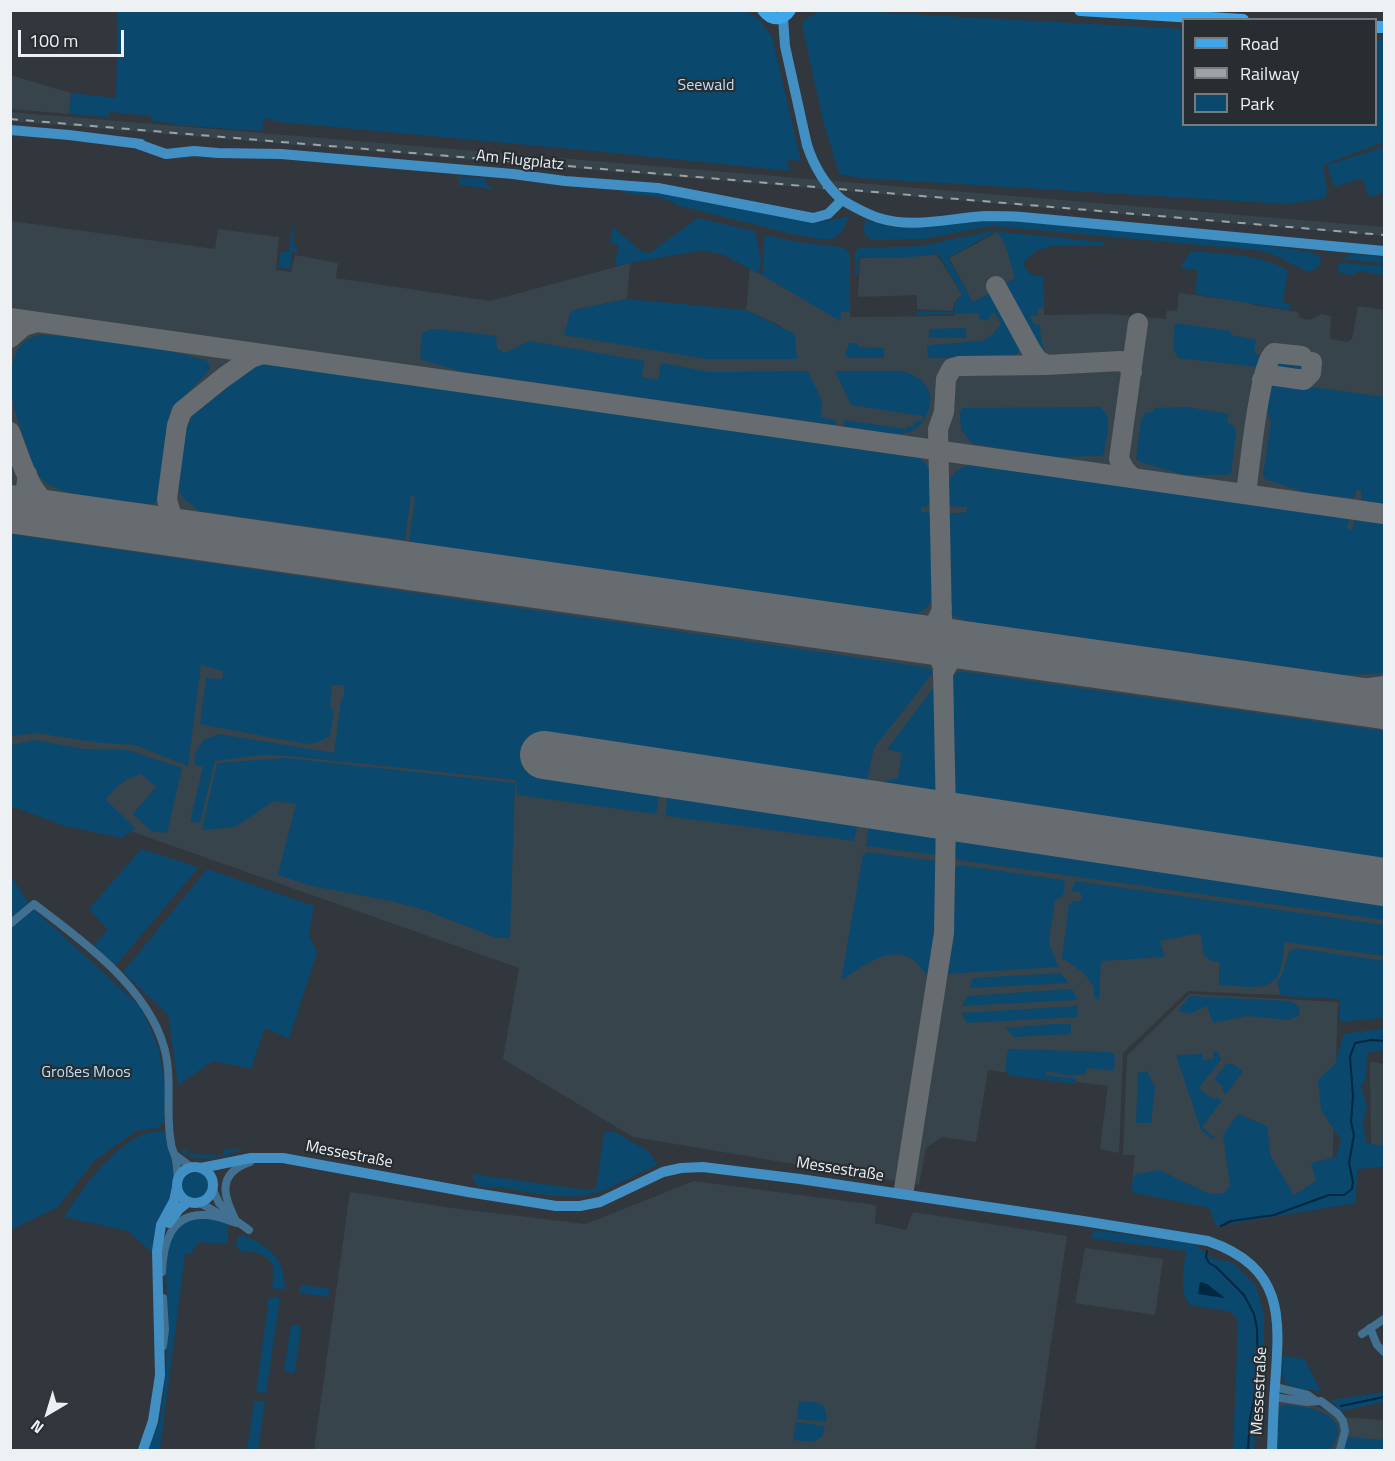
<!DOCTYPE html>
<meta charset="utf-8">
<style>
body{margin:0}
#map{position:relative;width:1395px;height:1461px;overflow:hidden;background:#31373c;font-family:"Titillium Web",sans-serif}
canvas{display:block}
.frame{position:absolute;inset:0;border:12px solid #edf1f3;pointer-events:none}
.legend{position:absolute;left:1182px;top:18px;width:195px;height:108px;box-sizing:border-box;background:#272d31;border:2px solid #767b7f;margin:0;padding:8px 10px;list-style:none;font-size:18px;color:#edf1f3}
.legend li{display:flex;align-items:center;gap:12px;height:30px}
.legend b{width:30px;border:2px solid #767b7f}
.north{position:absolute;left:18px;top:1383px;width:60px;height:60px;-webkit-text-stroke:4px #272d31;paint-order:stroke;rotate:218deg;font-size:16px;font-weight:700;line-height:24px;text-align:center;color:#edf1f3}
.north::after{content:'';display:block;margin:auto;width:21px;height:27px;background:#edf1f3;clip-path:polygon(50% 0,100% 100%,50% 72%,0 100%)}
.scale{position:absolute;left:18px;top:30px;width:106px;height:27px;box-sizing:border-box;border:3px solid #edf1f3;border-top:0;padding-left:8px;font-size:18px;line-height:21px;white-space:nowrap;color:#edf1f3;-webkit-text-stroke:4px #272d31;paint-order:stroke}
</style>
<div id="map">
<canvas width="1395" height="1461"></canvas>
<div class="frame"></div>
<ul class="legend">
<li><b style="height:8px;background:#3ea7ec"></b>Road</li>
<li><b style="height:8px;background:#9da2a5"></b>Railway</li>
<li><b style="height:16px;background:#0a486d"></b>Park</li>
</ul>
<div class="north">N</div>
<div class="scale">100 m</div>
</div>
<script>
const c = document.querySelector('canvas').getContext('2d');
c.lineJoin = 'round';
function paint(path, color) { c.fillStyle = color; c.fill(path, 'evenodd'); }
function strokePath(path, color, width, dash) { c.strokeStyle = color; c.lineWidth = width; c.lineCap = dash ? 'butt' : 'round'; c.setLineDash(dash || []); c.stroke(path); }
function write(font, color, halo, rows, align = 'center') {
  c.font = font + ' "Titillium Web",sans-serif'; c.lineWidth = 4.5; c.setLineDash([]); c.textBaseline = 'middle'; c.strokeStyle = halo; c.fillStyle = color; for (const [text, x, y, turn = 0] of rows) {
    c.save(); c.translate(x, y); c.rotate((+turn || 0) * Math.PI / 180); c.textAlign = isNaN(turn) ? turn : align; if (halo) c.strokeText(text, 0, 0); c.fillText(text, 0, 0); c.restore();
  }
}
paint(new Path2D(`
 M10 75 71 93 69 114 11 109Z
 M10 112 1384 227V236L11 121Z
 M11 221 215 249 218 229 279 237 276 270 291 272 295 255 338 263 336 278 490 301 630 263 627 299 574 310 783 327 746 310 750 268 840 320 841 311H850V317L954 316 959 301 968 293 949 258 998 232 1004 243 1032 276H1043L1044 315 1112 314 1166 319 1167 310 1177 311 1179 293 1253 303V305L1298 312 1300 318 1310 320 1321 314 1331 316 1330 339 1347 342 1352 339 1358 306 1384 310V1017L1342 998 1188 991 1123 1053 1119 1153 1100 1149 1108 1086 988 1070 976 1142 942 1137 926 1148 919 1185 633 1137 503 1059 519 968 11 789Z
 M937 255 962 294 954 303 953 311 917 309V295L858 297 860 258Z
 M1190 994 1338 1002 1332 1178 1290 1199 1209 1201 1132 1181 1135 1155H1123L1127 1056Z
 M1370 1062 1384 1064V1146L1371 1145Z
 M694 1181 876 1205 875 1223 906 1230 913 1212 1067 1236 1035 1450H314L350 1192 452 1208 586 1224Z
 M1085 1248 1163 1259 1155 1315 1075 1303Z
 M1277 1402 1318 1407 1341 1417 1384 1420 1382 1450H1275Z`), '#38444c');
paint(new Path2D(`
 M118 11H746L759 19 772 37 801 161 787 160 790 171 593 151 279 122 264 118 262 131 174 125 173 123 151 121V116L110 112 109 117 69 114 71 93 116 98Z
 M855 11 1183 29 1184 124H1376V39L1384 40V142L1323 165 1327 191 1325 198 1288 204 859 178 839 174 823 120 802 26 804 20 818 12Z
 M1384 147V192L1369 197 1362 178 1334 187 1327 165Z
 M454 177 485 178V185L492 186V189L459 185V179Z
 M618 190 669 193 806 221 820 222 850 216 841 233 832 239H819L791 234 676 205C660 192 637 198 618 190Z
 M698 218 754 231 756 234 761 261 759 274 724 255 702 250 615 266 618 245 610 243 613 227 641 251 649 253Z
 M865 220 892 227 1004 220 1252 243 1314 253 1320 257 1321 263 1314 270 1308 272 1272 254 1255 250 992 226 924 239 870 240 863 231Z
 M292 224 294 241 300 242H293V246L298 247 297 252H292L290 269 278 267 281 252H289Z
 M991 231 1103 242 1105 246 1050 245 1049 248C1036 249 1031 253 1023 264L1032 276H1043V308L1037 309 1038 316H1030L1034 324 1040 325 1041 340 1044 350H1040L1004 284 1015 278 1005 244 998 233 989 235 948 258 973 302 990 293 1019 345V351L1014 357 928 358 927 347 930 345 982 341 992 335 1001 324 994 312 987 321 979 319V313L917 315 916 311 954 312 955 303 962 294 938 254 901 258 859 257 858 277 855 274V252L859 248 920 246Z
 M766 235 797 242 841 247 846 249 850 256V311L841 312 840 321 762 275C766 262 760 244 766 235Z
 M1191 251C1224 254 1258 254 1288 270L1283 302 1291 305 1289 310 1195 294 1198 270 1180 268Z
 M1353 254 1384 257V263L1341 259Z
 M1338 263 1384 266V275L1358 271 1353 275 1341 273 1337 268Z
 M627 299 746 310 795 334 797 359H707L564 335 570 313 574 310Z
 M1175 323 1231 331V335L1256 340 1254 353 1264 357V363L1258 367 1178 358 1173 348Z
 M966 328V338H929V329Z
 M438 329 496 336 497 349 506 353 529 341 644 361 642 377 658 380 661 363 709 372 808 371 822 401 821 417 836 420 835 425 463 372 422 360 420 357 422 334 428 330Z
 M39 335C95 337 151 345 205 360L209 363 210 368 207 373 171 409 158 499 153 504C125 501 52 499 38 474 28 455 22 432 15 412 11 394 7 359 22 344 26 339 33 337 39 335Z
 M849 343H858L859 347 884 348V358H848L845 354Z
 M1277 357 1310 362 1308 373 1304 375 1275 370 1274 360Z
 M261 363 919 458C936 469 932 489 932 506L921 507V512L933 513 934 595C929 606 926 611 914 614L409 542 415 497 411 496 405 540 199 511 185 500 177 488 184 430 193 415 251 368Z
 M835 371H902C928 378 939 397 923 421 919 426 916 430 909 432 892 437 861 428 843 426L844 420 906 429 908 426 913 427V423L922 420 923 416 851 405Z
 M1269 381 1384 397V504L1361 500V491L1357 489 1354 498 1307 493 1265 479 1263 475 1271 422 1266 408Z
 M1099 407C1115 416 1106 438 1104 453L1102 456 1055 457 974 444 969 440 961 430 960 413 962 408Z
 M1187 407 1229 414 1227 422 1234 426 1236 433 1231 473 1227 475H1184L1140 462 1136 459 1141 420 1145 413 1152 412 1155 408Z
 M969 465 1350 518 1347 528 1352 530 1355 520 1384 524V673L1343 675 1324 672 965 621 951 614 948 603 947 514 967 512V507L947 506C947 484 947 473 969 465Z
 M11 534 930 668 932 674 874 748 854 841 666 816 668 772H663L656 814 517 795 516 780 288 756 262 755 215 761 200 823 190 822 203 767 194 764 196 752 203 740 219 734 334 753 341 701 344 696V685H332L330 707 334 712 330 736 318 742 305 744 200 724 206 678 222 679 223 671 201 665 188 766 135 745 101 743 36 733 11 736Z
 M959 671 1384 731V920L958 860 950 854 948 679Z
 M937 683 940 852 935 855 866 846C870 822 868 781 898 778L902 753 887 749Z
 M35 740 84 749 127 750 182 768 167 833 151 831 133 814 156 787 141 774C125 778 115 787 106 800L136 829 121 838 65 826 11 806V745Z
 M286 758 515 783 510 938H497L424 910 391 901 312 886 278 875 296 804 274 801 235 827 202 830 217 763Z
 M141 849 199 867 115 966 94 945 108 930 89 909Z
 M868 852 935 861 942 868 940 942 935 975 926 974C922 969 918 963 913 960 889 943 862 968 841 980L863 855Z
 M960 865 1063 880 1065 883 1063 895 1055 901 1049 939 1050 947 1059 967 944 974 948 934 950 874 951 869Z
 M207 869 314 906 309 936 317 952 289 1039 265 1028 251 1069 213 1061 178 1085 168 1015 123 972Z
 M10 875 28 902 41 916 141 1007 159 1049 166 1091 164 1123 158 1128 136 1131 94 1161 58 1207 11 1230Z
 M1075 881 1384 925V956L1285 942C1283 951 1283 962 1280 971 1271 996 1238 984 1219 985V962L1213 961 1204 956 1200 933 1160 941 1165 957 1101 961 1099 1000 1094 997V987L1084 973 1062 958 1069 905 1073 901H1080L1082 896 1079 892H1071Z
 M1296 948 1384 961V1018L1340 1022V999L1281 996 1277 982 1281 977 1289 952Z
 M1060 973 1069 983 970 988 973 978Z
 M1072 989 1077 1000 962 1006 967 996Z
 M1190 996 1291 1001 1299 1007 1300 1015 1289 1020 1247 1016 1213 1023 1207 1006 1189 1014 1178 1010Z
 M1078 1006 1077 1017 967 1023 961 1013Z
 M1054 1024H1071V1034L1014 1037 1005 1028Z
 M1384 1028V1050L1367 1053 1366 1078 1361 1086 1367 1106 1363 1124 1367 1144 1384 1145V1167L1357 1169 1356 1203 1216 1226 1209 1208 1131 1192 1134 1175 1159 1170 1210 1194 1224 1193 1230 1186 1223 1135 1238 1114 1267 1126 1271 1157 1294 1195 1316 1181 1311 1163 1336 1157 1341 1140 1321 1110 1318 1080 1335 1064 1344 1034Z
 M1008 1049 1111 1052 1115 1056 1114 1071 1087 1068 1086 1074 1069 1076 1047 1071 1046 1075 1076 1079 1075 1084 1007 1075 1005 1067Z
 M1213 1052H1218L1221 1060 1199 1088 1215 1100 1217 1097 1222 1101 1202 1127 1215 1138 1213 1140 1201 1130 1176 1055 1202 1054 1203 1060 1213 1059Z
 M1231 1063 1243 1071 1226 1094 1222 1091 1224 1087 1214 1080 1225 1065Z
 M1147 1071 1155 1087 1151 1123H1136L1138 1073Z
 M165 1131 174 1172 172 1197 159 1223 151 1252 128 1231 64 1217C81 1190 111 1148 142 1135 148 1132 158 1132 165 1131Z
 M613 1131 648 1151 658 1165C637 1173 617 1187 595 1193 563 1202 530 1192 498 1187 490 1188 477 1189 473 1180V1174L586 1190 596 1189 604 1133Z
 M183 1149H186L187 1154 223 1155V1149H246C223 1156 203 1165 181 1152Z
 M181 1185a14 14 0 1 1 28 0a14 14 0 1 1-28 0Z
 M208 1217 228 1225V1244L200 1242 194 1248 192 1253 185 1254 160 1450H145L160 1420 166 1371 168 1322 165 1250 176 1228 188 1219Z
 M1094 1230 1195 1244 1211 1258 1233 1263 1256 1286 1264 1314V1352L1266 1373 1261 1411 1256 1417 1254 1450H1233L1238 1325 1237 1318 1231 1312 1190 1305C1178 1290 1184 1269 1186 1251L1090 1238Z
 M243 1235C270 1248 285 1257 285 1290L272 1288 274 1266C262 1251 258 1253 240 1251L236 1246 238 1236Z
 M303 1285 330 1289 328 1297 299 1293V1288Z
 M269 1297 280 1298 266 1393 256 1392Z
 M291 1325 299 1326 301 1328 295 1371 293 1373 284 1372Z
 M1283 1355 1305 1360 1321 1391 1299 1389 1285 1383 1282 1374Z
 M1384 1392V1402L1340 1411 1331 1400Z
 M254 1401H265L258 1450H247Z
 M799 1401C816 1403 829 1400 826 1422L797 1419Z
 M1284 1405C1310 1406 1357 1415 1330 1450H1275L1279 1408Z
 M796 1422 825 1426 822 1437 813 1442 793 1440Z
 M1347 1437 1384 1440V1450H1343Z`), '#0a486d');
paint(new Path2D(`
 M1200 1282 1207 1284 1225 1298 1198 1294Z`), '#012841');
strokePath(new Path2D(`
 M1221 1226 1231 1221 1274 1215 1329 1195H1344L1352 1189 1353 1182 1349 1163 1354 1135 1351 1122 1353 1096 1350 1057 1355 1043 1371 1040 1384 1041
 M1207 1251 1206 1257 1209 1263 1216 1267 1244 1295 1254 1314 1257 1328 1258 1380 1250 1418 1248 1450
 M1341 1406 1384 1397`), '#012841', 2);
strokePath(new Path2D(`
 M996 286 1031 350 1037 359 1046 365
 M10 318 1384 514
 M10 338 24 326 38 322
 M1262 380 1269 375 1304 380 1311 373 1312 362
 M10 432C24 466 30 504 69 517
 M1133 478 1125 470 1119 459 1138 323
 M1246 494C1249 472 1260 361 1274 353L1302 356
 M10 506C24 499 28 489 27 474
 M202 536C182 531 170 519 167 499L177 425 182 411 223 378 251 358 263 354
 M942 608C937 627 925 635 906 637 926 642 933 645 942 664
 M943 674C950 656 961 650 979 647
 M1287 691 1343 692 1384 686
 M904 1189 944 933 946 816 938 429 944 412 946 379 952 368 959 366 1046 365 1121 361 1126 363 1132 372`), '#676c70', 20);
strokePath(new Path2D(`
 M10 509 1384 705
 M544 755 1384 882`), '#676c70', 48);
strokePath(new Path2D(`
 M10 924 34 904C82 940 147 987 164 1047 173 1078 165 1112 171 1143 171 1148 174 1152 175 1156 177 1163 177 1171 178 1179
 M175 1155 191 1167
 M213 1190 219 1203 227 1211
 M200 1203 225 1217
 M235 1220 249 1230
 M237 1223C224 1198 215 1174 250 1162
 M162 1272C163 1245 170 1213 205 1215 215 1215 227 1220 237 1223
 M1370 1328 1377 1345 1384 1352
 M1362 1334 1384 1319
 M163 1346 165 1330 163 1298
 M1275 1387 1308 1395 1316 1401
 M1274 1397 1307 1402 1321 1401 1338 1414 1343 1421 1345 1431 1340 1450`), '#427091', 8);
strokePath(new Path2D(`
 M783 18 785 46 807 145
 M10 130 69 135 141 144
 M135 143 166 154 194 151 218 153 281 154 513 174 565 181 658 188 813 218 828 214 842 200C854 207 866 214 879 218 913 229 951 218 985 216 997 216 1009 216 1022 217L1384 251
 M177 1185a18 18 0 1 1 36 0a18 18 0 1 1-36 0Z
 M201 1168 251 1158H283L468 1192 556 1206H580L600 1202 663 1172 681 1168 703 1167 800 1179 1083 1221 1208 1241C1285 1268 1280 1317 1275 1386 1273 1408 1273 1429 1272 1450
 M169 1223 179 1209 188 1202
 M143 1450 153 1421 160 1375 157 1251 161 1225 174 1201 177 1187`), '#428fc4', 10);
strokePath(new Path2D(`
 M763 10C771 21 783 21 790 10
 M1080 10 1243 20
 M1376 27H1384`), '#3ea7ec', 12);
strokePath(new Path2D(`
 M10 119 1384 235`), '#9da2a5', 2, [8, 8]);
strokePath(new Path2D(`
 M807 145C814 167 824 184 842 200`), '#428fc4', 10);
write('16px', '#badef9', '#272d31', [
 ["Seewald",706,86],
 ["Großes Moos",86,1073]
]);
write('16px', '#edf1f3', '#272d31', [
 ["Am Flugplatz",520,161,6],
 ["Messestraße",349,1155,11],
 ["Messestraße",840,1170,9],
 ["Messestraße",1260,1391,-87]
]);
</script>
